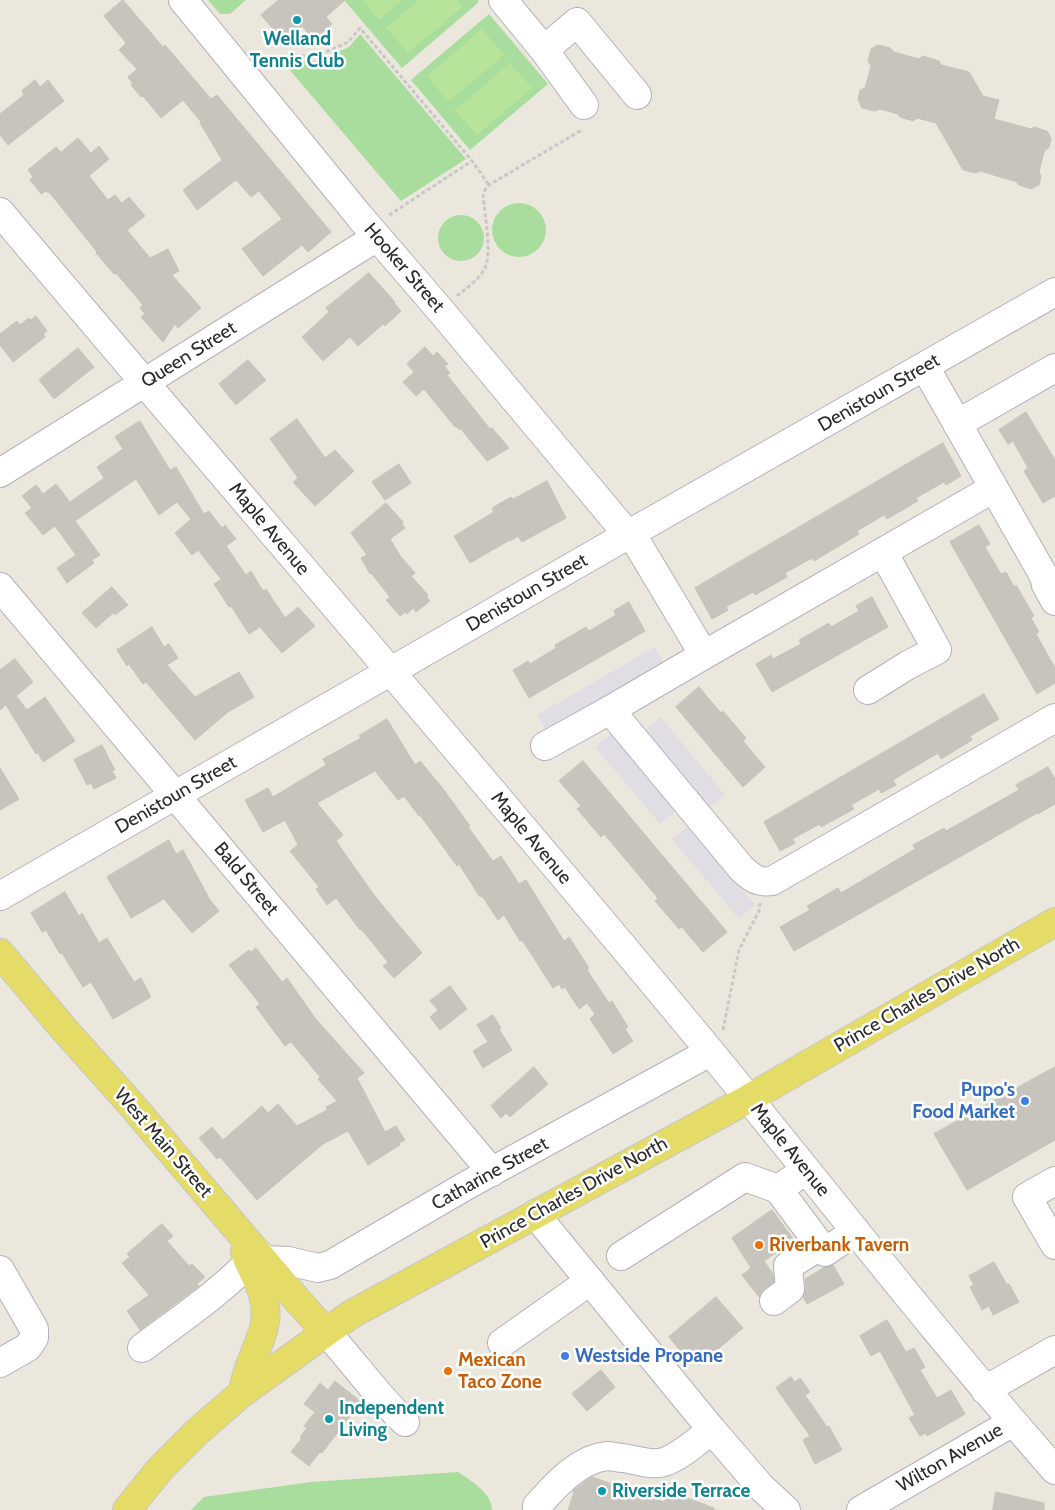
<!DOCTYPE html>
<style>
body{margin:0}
canvas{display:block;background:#ebe7dd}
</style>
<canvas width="1055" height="1510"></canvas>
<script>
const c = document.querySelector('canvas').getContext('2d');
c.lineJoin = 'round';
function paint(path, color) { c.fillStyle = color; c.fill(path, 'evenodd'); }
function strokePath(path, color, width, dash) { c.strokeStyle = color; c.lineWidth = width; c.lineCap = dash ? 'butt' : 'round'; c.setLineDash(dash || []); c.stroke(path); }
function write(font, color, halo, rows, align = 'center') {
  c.font = font + ' Cabin,sans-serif'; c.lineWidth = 5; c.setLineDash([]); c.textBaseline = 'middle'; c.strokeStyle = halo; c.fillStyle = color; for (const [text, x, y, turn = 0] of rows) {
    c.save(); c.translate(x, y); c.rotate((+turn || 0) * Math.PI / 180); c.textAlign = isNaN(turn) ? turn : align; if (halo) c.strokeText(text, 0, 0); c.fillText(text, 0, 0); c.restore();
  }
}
paint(new Path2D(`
 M655 647 665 665 547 732 537 715Z
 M661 717 725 795 709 808 644 731Z
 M611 733 676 811 660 824 595 747Z
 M689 826 755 905 739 919 672 839Z`), '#e0dde4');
paint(new Path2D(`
 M208 0H246L230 14H220Z
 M344 0H477L479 2 402 68Z
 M489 14 548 84 470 150 411 80Z
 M360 34 466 159 401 201 283 62 317 61 349 47Z
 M492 230a27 27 0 1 1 54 0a27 27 0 1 1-54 0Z
 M438 238a23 23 0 1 1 46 0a23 23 0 1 1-46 0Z
 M458 1472C470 1480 492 1493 492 1510H191L204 1497 311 1482Z`), '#a9dd9e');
paint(new Path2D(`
 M362 0H402L379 20Z
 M419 0H457L463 7 408 53 386 28Z
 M482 29 504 55 448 102 427 76Z
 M510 63 532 88 477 135 455 110Z`), '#b8e39b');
const building = new Path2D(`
 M123 0 163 47 165 45 211 99 217 95 331 232 308 252 302 245 263 276 242 249 282 219 259 191 251 197 236 180 197 210 183 190 222 160 200 123 201 122 183 100 161 118 143 96 141 97 131 85 133 84 128 77 137 69 119 50 126 43 104 16Z
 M279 0H345L326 17 332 24 314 40 302 26 284 42 261 15Z
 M878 45 890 48 894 52 919 59 923 56 939 61 941 65 969 72 983 96 999 100 994 119 1031 129 1034 127 1047 131 1051 138 1049 147 1044 152 1039 172 1041 176 1039 185 1031 189 1019 185 1017 182 980 171 976 173 963 170 936 123 917 118 913 121 900 117 898 114 880 109 875 111 862 108 858 99 860 90 865 88 871 66 868 61 871 49Z
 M35 80 40 87 48 80 64 101 8 145 0 135V114L24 95 22 91Z
 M78 138 91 153 99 146 109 159 89 176 108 200 115 195 122 203 129 197 145 216 127 230 150 258 168 249 179 271 172 275 201 308 178 328 175 324 163 342 141 317 145 314 140 308 143 305 116 273 114 274 96 253 97 252 49 192 48 193 46 191 41 194 30 180 33 177 28 170 56 147 61 152Z
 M369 273 395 302 394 303 401 311 385 326 383 324 358 346 350 337 323 361 302 337 329 312 326 308Z
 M36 316 47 331 43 334 45 337 13 362 0 345V334L17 321 20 325 29 318 31 320Z
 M425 347 433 356 437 352 448 364 444 366 450 373 447 375 490 429 492 428 509 448 487 461 460 428 459 430 456 426 455 427 424 389 416 396 403 382 414 372 407 364Z
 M78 348 94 367 54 399 39 380Z
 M248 360 266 380 236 405 219 384Z
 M1026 412 1055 460V496L1043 503 1024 471 1028 468 1013 441 1008 444 999 430Z
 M297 419 325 458 335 450 354 471 315 506 293 482 298 478 270 439Z
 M140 421 170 470 176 467 204 514 209 511 222 528 225 525 236 539 226 546 246 575 251 571 263 591 266 589 285 618 298 607 315 626 282 653 260 627 249 634 231 606 229 607 214 584 221 579 198 550 192 555 175 533 191 519 177 502 159 515 136 479 75 521 100 555 92 560 94 563 67 583 57 568 76 555 55 526 43 535 25 513 32 508 22 496 36 485 43 494 56 484 70 502 104 478 97 467 123 449 115 437Z
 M943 443 961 476 946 485 944 482 916 498 918 501 887 519 884 515 857 531 859 534 814 561 812 558 785 573 787 577 755 595 753 592 726 607 728 610 712 619 695 588Z
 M399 464 411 483 385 500 372 482Z
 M547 481 566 518 522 542 518 536 510 541V540L470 563 454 536 494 512 492 508 511 497 513 499Z
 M386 503 403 522 402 524 405 528 390 539 401 557 415 573 411 576 428 595 426 596 430 601 416 612 413 608 407 614 405 612 400 616 386 600 390 597 371 573 370 574 361 558 367 555 351 533Z
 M979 525 990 544 985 547 1001 574 1006 572 1014 587 1016 585 1034 616 1031 618 1039 632 1036 634 1055 668V683L1037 694 950 542Z
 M112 587 128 605 115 615 113 613 96 628 82 613Z
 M872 597 888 627 772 692 756 664 771 655 773 659 801 644 799 640 829 623 831 627 859 611 856 606Z
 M629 602 645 631 529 698 513 670 528 661 530 664 556 648 555 645 586 627 589 631 616 615 614 611Z
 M152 627 164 647 169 644 178 658 167 665 195 697 239 672 254 697 228 712 195 740 146 682 143 684 129 664 127 666 117 650Z
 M15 659 33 682 16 696 27 710 45 697 75 741 43 762 38 753 36 754 6 705 0 710V670Z
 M699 687 721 713 723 711 746 738 743 741 765 767 743 787 676 707Z
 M984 694 999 719 970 736 972 740 941 759 938 753 893 780 896 785 881 793 879 789 851 805 854 809 821 827 820 824 792 839 795 843 780 851 764 822Z
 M387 719 415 765 420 761 441 786 470 826 468 827 493 861 501 856 519 884 526 880 564 941 569 937 589 968 587 970 609 1003 612 1001 628 1027 625 1029 633 1041 613 1054 590 1019 595 1014 587 1003 579 1009 565 987 562 989 559 984 553 988 522 940 520 941 504 915 498 920 482 896 480 897 459 864 457 866 420 815 419 816 404 796 398 800 375 771 317 803 343 835 336 841 374 895 422 953 394 978 383 966 388 962 361 929 360 930 336 898 327 905 316 889 319 887 290 851 298 845 285 820 263 832 245 800 268 788 273 797 326 765 323 759 361 738 359 736Z
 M102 745 115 770 112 771 116 778 94 789 91 783 87 785 74 760Z
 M583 761 727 932 703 952 682 927 679 929 655 901 658 898 604 834 601 837 577 809 581 806 559 781Z
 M1048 767 1055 779V804L1038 814 1037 813 794 951 780 927 810 910 807 906 838 888 841 893 915 849 913 845 944 828 946 831 1019 790 1016 785Z
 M0 768 19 799 0 810Z
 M169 840 176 854 183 850 210 900 219 911 192 933 164 899 131 918 107 877Z
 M65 892 79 916 82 913 99 943 107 938 134 982 141 978 151 997 113 1019 91 982 83 987 62 953 60 954 46 930 42 932 31 913Z
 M256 948 282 982 287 978 315 1018 364 1073 357 1078 385 1132 396 1126 405 1140 399 1143 400 1145 368 1165 348 1131 323 1144 257 1200 220 1157 217 1159 199 1138 212 1127 223 1140 262 1106 268 1113 278 1104 297 1126 327 1110 326 1107 337 1101 318 1079 320 1077 292 1043 290 1042 285 1046 256 1007 260 1004 229 965 249 950 251 952Z
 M450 986 467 1009 440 1030 430 1017 438 1010 430 1001Z
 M493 1015 501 1028 499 1029 512 1050 483 1068 473 1051 488 1042 477 1025Z
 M534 1067 548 1084 510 1117 506 1113 501 1118 491 1106Z
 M1055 1067V1140L967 1190 934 1134Z
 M772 1210 794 1240 764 1261 773 1274 774 1282 764 1289 759 1297 742 1275 751 1268 732 1238Z
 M162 1224 173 1236 167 1241 189 1266 192 1264 205 1277 197 1284 199 1286 140 1330 127 1311 149 1295 122 1263 130 1257 127 1254Z
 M994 1262 1007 1285 1009 1284 1019 1302 993 1315 989 1306 982 1310 970 1287 974 1285 969 1276Z
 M833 1265 844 1284 807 1304 803 1297 806 1288 805 1279 825 1267Z
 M716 1297 743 1328 699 1365 691 1356 688 1360 669 1337Z
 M887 1320 906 1352 914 1348 925 1367 920 1370 937 1398 951 1390 965 1414 927 1436 926 1433 920 1436 909 1418 915 1415 880 1351 871 1356 860 1336Z
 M601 1370 615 1387 587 1411 572 1394Z
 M791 1377 795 1382 800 1378 810 1392 805 1395 827 1427 829 1426 842 1450 815 1464 803 1440 810 1436 776 1388Z
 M335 1381 361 1402 322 1453 320 1452 309 1466 291 1452 302 1438 300 1437 307 1428 304 1426 315 1412 304 1404 320 1383 328 1390Z
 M592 1477 664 1502 668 1491 714 1508V1510H568L574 1492 573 1491Z
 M996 1492 1044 1503V1510H993Z`);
paint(building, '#c6c4bc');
strokePath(building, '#c6c3b7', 1);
const minor = new Path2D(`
 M183 0 360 217 441 311 628 535
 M503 0 544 50 584 105
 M544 50 577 22 637 95
 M0 212C236 492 476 768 709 1050 824 1190 935 1334 1055 1470
 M925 367 1044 576 1046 585 1055 601
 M957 424 1055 368
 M0 473 377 237
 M631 533 704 655
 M0 587 492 1172
 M868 690 908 665 937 650 883 552
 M610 710 742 869C752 878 758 883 772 881L1055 718
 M545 746 610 710 704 655 994 488
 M0 896 631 533 1055 292
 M793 1179 778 1189 825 1252 856 1231
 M1055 1181 1027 1197 1055 1245
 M535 1214 712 1430 761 1487 786 1510
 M621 1256 745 1177 778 1189
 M263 1260 288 1261 318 1268 330 1265 469 1184 710 1052
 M0 1270 34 1329V1338L28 1347 0 1363
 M774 1301 790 1289 788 1266 820 1246
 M326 1332C353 1361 376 1395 405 1422
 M502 1343 590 1281
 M142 1348C182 1318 224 1290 258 1253
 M985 1390 1055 1350
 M537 1510V1506C556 1485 578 1459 607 1456 612 1456 618 1458 623 1458 637 1460 650 1466 664 1462 680 1457 698 1440 712 1430
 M861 1510 1013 1422`);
const major = new Path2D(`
 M0 953 63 1028 130 1103 298 1301 326 1332
 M242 1393C245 1383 247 1372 251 1363 259 1341 270 1323 264 1299 261 1282 250 1269 245 1252
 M127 1510 160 1469 197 1432 242 1393 350 1315 748 1099 1055 922`);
strokePath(minor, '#b0b1bc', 30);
strokePath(major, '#c8c8c8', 30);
strokePath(new Path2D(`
 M275 57 320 55 348 42 360 28 472 161 489 185
 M389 215 472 161
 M457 296C466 288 480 279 485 268 492 254 485 214 483 197L485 190 489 185 580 131 581 128
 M723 1030 739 950 759 911 760 903`), '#c8c8c8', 3, [4, 2.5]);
strokePath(minor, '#fff', 28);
strokePath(major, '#e5dc68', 28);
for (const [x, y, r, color] of [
 [297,20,5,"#0f9aa8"],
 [1025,1101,5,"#3f7fe0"],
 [759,1245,5,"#e8710a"],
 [565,1356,5,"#3f7fe0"],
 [448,1371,5,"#e8710a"],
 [329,1419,5,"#0f9aa8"],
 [602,1491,5,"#0f9aa8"]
]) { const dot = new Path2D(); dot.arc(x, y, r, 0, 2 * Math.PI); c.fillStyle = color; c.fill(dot); strokePath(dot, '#fff', 2); }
write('bold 19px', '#0d838f', '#fff', [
 ["Welland",297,39,"center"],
 ["Tennis Club",297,61,"center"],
 ["Independent",339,1408],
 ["Living",339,1430],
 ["Riverside Terrace",612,1491]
], 'left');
write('19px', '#2a2a2a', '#fff', [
 ["Hooker Street",404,268,49],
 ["Queen Street",189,355,-32],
 ["Denistoun Street",879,393,-30],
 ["Maple Avenue",269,529,50],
 ["Denistoun Street",527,593,-30],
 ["Denistoun Street",176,795,-30],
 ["Maple Avenue",531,838,50],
 ["Bald Street",246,879,50],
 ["Prince Charles Drive North",927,995,-30],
 ["West Main Street",163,1143,49],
 ["Maple Avenue",790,1150,51],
 ["Catharine Street",490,1174,-29],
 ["Prince Charles Drive North",574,1193,-29],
 ["Wilton Avenue",950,1458,-30]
]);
write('bold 19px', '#366cbe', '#fff', [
 ["Pupo's",1015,1090],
 ["Food Market",1015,1112],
 ["Westside Propane",575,1356,"left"]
], 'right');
write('bold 19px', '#c56008', '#fff', [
 ["Riverbank Tavern",769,1245],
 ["Mexican",458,1360],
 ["Taco Zone",458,1382]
], 'left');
</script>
